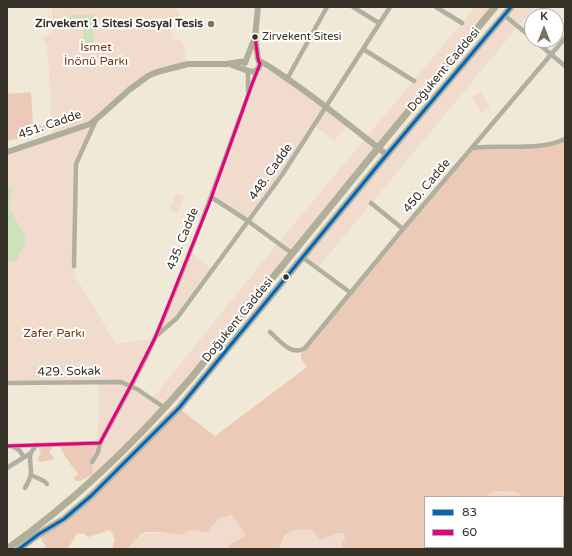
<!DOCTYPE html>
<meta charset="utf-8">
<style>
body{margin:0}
#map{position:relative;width:572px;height:556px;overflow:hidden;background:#f0e9d8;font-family:"Varela Round",sans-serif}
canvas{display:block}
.frame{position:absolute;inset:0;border:8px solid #373226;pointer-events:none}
.legend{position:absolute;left:424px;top:496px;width:140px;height:52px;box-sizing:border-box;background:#fff;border:1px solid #afada8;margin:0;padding:5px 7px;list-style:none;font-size:12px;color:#373226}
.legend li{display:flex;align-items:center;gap:8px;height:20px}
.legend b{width:20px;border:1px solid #afada8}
.north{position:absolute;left:524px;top:8px;width:40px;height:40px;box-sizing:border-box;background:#fff;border:1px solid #afada8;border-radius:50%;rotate:0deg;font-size:11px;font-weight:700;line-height:16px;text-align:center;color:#373226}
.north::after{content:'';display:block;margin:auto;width:14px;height:18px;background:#787264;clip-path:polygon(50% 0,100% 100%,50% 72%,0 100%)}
</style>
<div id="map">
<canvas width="572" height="556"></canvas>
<div class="frame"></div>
<ul class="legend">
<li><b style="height:5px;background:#0065bd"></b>83</li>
<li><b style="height:5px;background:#e5007d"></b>60</li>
</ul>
<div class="north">K</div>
</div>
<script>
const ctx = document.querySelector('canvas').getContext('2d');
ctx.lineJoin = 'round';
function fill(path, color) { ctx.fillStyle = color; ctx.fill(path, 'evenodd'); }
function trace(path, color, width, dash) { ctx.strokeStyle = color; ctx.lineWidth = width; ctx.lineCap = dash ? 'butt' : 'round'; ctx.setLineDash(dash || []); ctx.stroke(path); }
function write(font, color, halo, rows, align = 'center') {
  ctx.font = font + ' "Varela Round",sans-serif'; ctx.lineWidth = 4; ctx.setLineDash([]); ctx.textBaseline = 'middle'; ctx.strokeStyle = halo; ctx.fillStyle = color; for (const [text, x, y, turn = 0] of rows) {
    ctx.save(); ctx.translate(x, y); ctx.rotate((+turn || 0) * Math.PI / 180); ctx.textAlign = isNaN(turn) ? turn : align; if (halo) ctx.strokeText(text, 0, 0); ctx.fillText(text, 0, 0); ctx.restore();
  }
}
const green = new Path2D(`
 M52,7h124l4,9 -11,8 5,17 7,-2c3,8 7,16 3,24l-36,13 -48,40 -24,48 -1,112 41,68 39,-6 35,-87 22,19 -35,48 -22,20 -24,47 21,14 126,-156 197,-236h20l-330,401 -70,70 -5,-18c11,-15 8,-59 9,-79l-92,2v-231l46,-17 -6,-90 -6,-8 12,-5z
 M511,7h23l-217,262 -15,-12z
 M260,69l12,1 77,54 -15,17 -19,-15 -67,95 -37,-24z
 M481,92l9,15 -8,6 -10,-16z
 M176,193l8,3 -6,17 -8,-3z
 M492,491c10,-1 25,-2 31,6h-39z
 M565,514v35h-65v-2h63v-32z
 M232,515l14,20 -18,12 1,2h-102c9,-8 12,-17 26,-16l42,-3 11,3c8,-11 12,-17 26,-18z
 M294,530h17l9,9c8,-3 15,-8 24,-5l1,5 -3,9 2,1h-68c9,-6 5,-15 18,-19z`);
const forest = new Path2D(`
 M31,92l2,33 13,1 -1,6 -38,9v-47z
 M565,139v375l-2,1v-18h-40l-6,-5 -18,-1 -7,1 -8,5h-59v50h75v2h-156l-3,-4 4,-6 -1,-5c-11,-4 -14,5 -24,5l-9,-9c-9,0 -24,-2 -28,9 -2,5 -2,7 -7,10h-47l-1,-2 2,-2 16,-10 -14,-20c-16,2 -16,8 -26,18l-11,-3 -8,1 -5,4 -20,-3h-16l-6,3 -13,14h-15l3,-9 -3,-7 -3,-3 -20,7 -7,-4 -2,1 -2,-1 -11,16h-20l-8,-15 25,-15 115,-111 36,28 92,-69 -6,-8v-8l171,-203 64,-2z
 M97,443l-1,5 -6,12 4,14 -14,7h-5l-1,-3 4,-4c-7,-9 -15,-19 -19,-30z
 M37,445h17l-1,3 -4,3v1l5,6 -2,2 -12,2 -3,-3 4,-6z`);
const water = new Path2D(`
 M70,15h24v32h-11v-25h-13z
 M7,188h6c0,5 -4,10 -3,16 0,8 11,24 15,32v8l-9,17h-9z`);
const street = new Path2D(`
 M353,7l26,16
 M436,7l26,16
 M504,15l28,23
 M534,40l31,26
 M363,49l51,32
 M287,79l40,-72
 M248,91v-20
 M472,148c30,-4 64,4 93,-9
 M211,197l37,24 45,33
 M371,203l32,26
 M302,257l49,36
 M74,266l2,-102 20,-44
 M270,332c9,8 22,25 35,16l98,-119 162,-191
 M155,337l22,-19 105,-143 108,-168
 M7,383l114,-1 16,7 28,19
 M7,446l93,-3c19,-35 39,-69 55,-105 38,-88 69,-178 102,-267
 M12,446l7,4 5,7
 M92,462l6,-10 2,-9
 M7,468l24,-15
 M31,475l13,6 3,3
 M25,488c3,-5 6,-10 6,-16 0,-13 -5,-16 6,-27`);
const secondary = new Path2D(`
 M259,61c12,5 22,14 33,21 33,23 64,48 95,73
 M245,63l10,-26 3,-30
 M232,65c9,2 25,14 28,-1l-2,-5 -3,-22
 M7,152l83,-28 10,-8 29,-26 19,-14 9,-4 31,-8h38l20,-3`);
const primary = new Path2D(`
 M7,549c69,-49 129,-107 184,-171l187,-230 117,-141
 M19,549l20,-15 25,-15 28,-24 87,-87 200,-244 132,-157`);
const bus1 = new Path2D(`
 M19,549l20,-15 25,-15 28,-24 87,-87 200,-244 132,-157`);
const bus2 = new Path2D(`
 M7,446l93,-3 31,-58 24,-47 54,-134 43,-120 8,-20 -2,-5 -3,-22`);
const markers = [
 [211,24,4,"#787264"],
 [255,37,3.5,"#373226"],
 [286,277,3.5,"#373226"]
];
const busNames = [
 ["Zirvekent Sitesi",262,37]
];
const poiNames = [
 ["Zirvekent 1 Sitesi Sosyal Tesis",203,24]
];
const parkNames = [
 ["İsmet",96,48],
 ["İnönü Parkı",96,62],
 ["Zafer Parkı",54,334]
];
const streetNames = [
 ["Doğukent Caddesi",444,70,-50],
 ["451. Cadde",50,125,-19],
 ["448. Cadde",271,172,-55],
 ["450. Cadde",427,186,-50],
 ["435. Cadde",183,239,-68],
 ["Doğukent Caddesi",238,320,-51],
 ["429. Sokak",69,372,-1]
];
fill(green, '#f1dbcc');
fill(forest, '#ebcbb7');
fill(water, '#cfe1bb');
trace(street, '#b0afa0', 4.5);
trace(secondary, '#afae9c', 6);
trace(primary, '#b1ae9a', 7);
trace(bus1, '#0065bd', 3);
trace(bus2, '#e5007d', 3);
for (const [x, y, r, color] of markers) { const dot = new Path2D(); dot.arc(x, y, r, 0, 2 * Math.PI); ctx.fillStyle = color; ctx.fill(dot); trace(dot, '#fff', 1.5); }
write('11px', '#373226', '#fff', busNames, 'left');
write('bold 12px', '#373226', '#fff', poiNames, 'right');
write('12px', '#79381a', '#fff', parkNames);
write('12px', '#373226', '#fff', streetNames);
</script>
